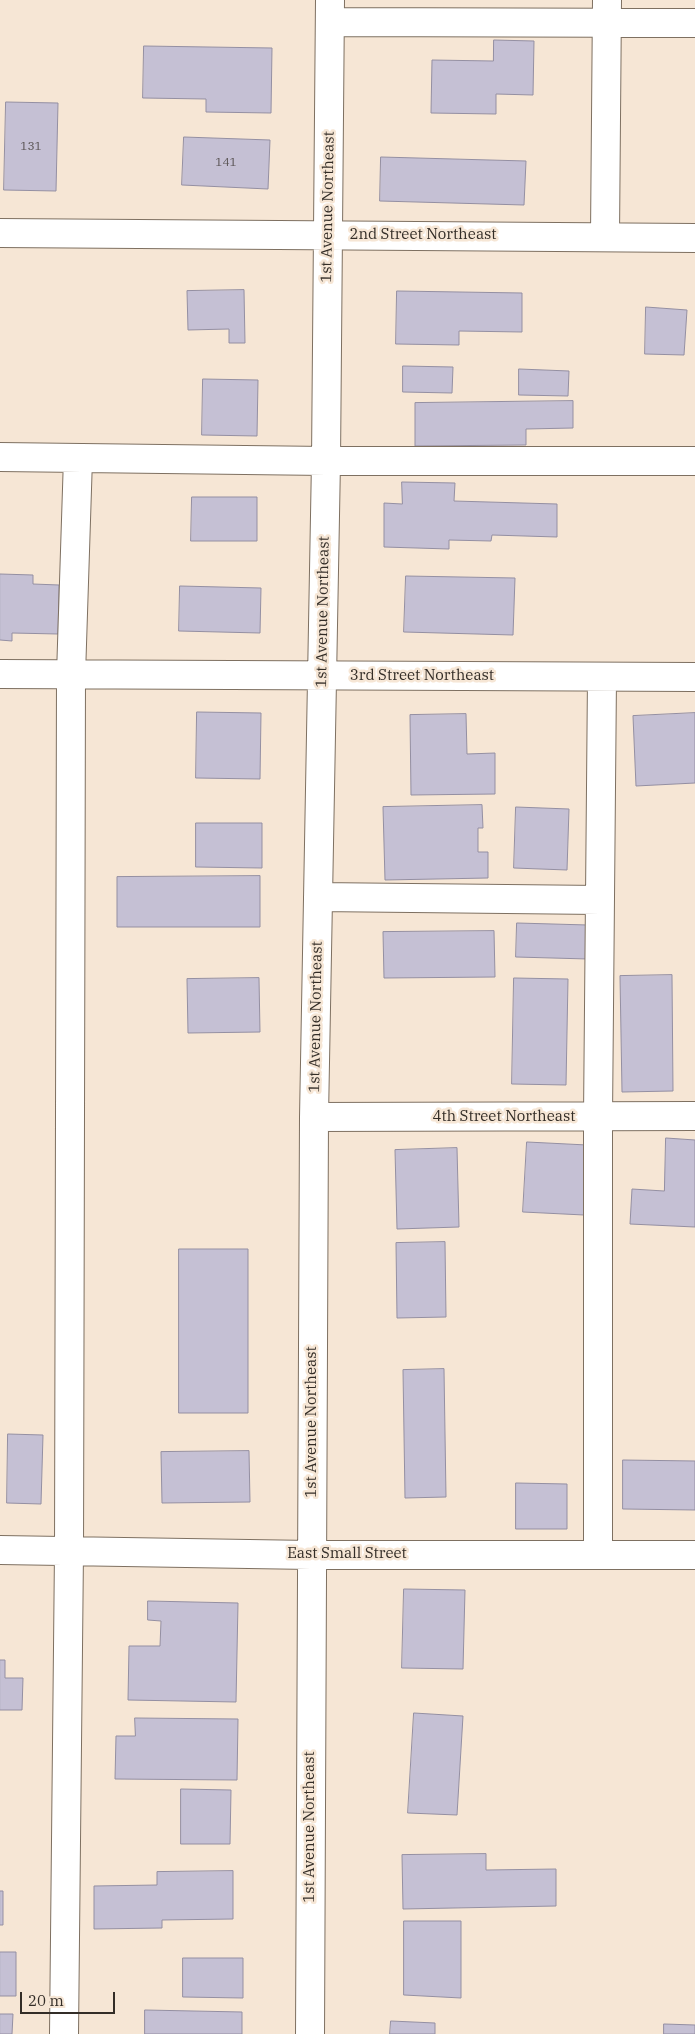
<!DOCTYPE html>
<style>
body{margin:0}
#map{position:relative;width:695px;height:2034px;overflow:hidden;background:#f6e6d5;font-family:"IBM Plex Serif",serif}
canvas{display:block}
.scale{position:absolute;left:20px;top:1992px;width:95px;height:22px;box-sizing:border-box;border:2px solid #332d27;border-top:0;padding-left:6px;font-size:15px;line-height:18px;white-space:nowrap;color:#332d27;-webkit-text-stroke:4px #f6e6d5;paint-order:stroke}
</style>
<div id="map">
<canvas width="695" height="2034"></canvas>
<div class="scale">20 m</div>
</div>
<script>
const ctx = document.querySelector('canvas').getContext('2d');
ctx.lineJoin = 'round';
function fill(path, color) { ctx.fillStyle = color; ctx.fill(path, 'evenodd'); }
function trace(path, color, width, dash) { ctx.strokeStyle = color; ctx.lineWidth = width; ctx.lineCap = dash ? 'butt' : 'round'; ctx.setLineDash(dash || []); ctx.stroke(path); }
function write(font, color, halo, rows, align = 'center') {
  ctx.font = font + ' "IBM Plex Serif",serif'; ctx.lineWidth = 5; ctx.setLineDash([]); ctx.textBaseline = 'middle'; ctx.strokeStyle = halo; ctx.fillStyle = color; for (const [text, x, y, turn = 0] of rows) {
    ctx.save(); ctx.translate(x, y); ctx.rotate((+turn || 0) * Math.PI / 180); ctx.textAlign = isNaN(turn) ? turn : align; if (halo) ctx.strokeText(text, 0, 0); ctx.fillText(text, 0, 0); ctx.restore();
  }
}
const building = new Path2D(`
 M494,40l40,1 -1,54 -37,-1v20l-65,-1 1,-53 61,1z
 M144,46l128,2 -1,65 -65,-1v-13l-63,-1z
 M6,102l52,1 -2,88 -52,-1z
 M184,137l86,3 -2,49 -86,-4z
 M381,157l145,4 -2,44 -144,-4z
 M244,290l1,53h-16v-14l-41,1 -1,-39z
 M397,291l125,2v39l-63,-1v14l-63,-1z
 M646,307l41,3 -3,45 -39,-1z
 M403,366l50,1 -1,26 -49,-1z
 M519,369l50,2 -1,25 -49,-1z
 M203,379l55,1 -1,56 -55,-1z
 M573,401v27l-47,1v16l-111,1v-43z
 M402,482l53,1 -1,18 103,3v33l-65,-2 -1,6 -42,-1v9l-65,-2v-44l18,1z
 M192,497h65v44h-66z
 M0,574l33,1v9l26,1 -1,49 -46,-1v8l-12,-1z
 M406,576l109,2 -2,57 -109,-3z
 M180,586l81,2 -1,45 -81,-2z
 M197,712l64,1 -1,66 -64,-1z
 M695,713v70l-59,3 -3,-70z
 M466,714l1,40 28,-1v41l-84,1 -1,-80z
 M482,805l1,23h-5v24h10v26l-103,2 -2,-73z
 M516,807l53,2 -2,61 -53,-2z
 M196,823h66v45l-66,-1z
 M260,876v51h-143v-50z
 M517,923l71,2v34l-72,-2z
 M494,931l1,46 -111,1 -1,-46z
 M672,975l1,116 -51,1 -2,-116z
 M259,978l1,54 -72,1 -1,-54z
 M514,978l54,1 -2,106 -54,-1z
 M666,1138l29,2v87l-65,-3 2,-35 32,2z
 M527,1142l60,3 -3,70 -61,-3z
 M457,1148l2,79 -62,2 -2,-79z
 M445,1242l1,75 -49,1 -1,-75z
 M179,1249h69v164h-69z
 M444,1369l2,128 -41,1 -2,-128z
 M8,1434l35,1 -2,69 -34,-1z
 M249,1451l1,51 -88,1 -1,-51z
 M623,1460l72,1v49l-72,-1z
 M516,1483l51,1v45h-51z
 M404,1589l61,1 -2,79 -61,-1z
 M148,1601l90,2 -2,99 -108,-2 1,-54h31l1,-25 -13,-1z
 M0,1660h5v18h18l-1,32h-22z
 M414,1713l49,3 -6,99 -49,-2z
 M135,1718l103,1 -1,61 -122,-1 1,-43h19z
 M181,1789l50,1 -1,54h-49z
 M486,1854v16l70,-1v37l-153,3 -1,-54z
 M233,1871v48l-71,1v8l-68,1v-43l63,-1v-13z
 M0,1891h3v34h-3z
 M404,1921h57v77l-57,-3z
 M0,1952h16v44h-16z
 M183,1958h60v40l-60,-1z
 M145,2010l97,2v22h-97z
 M0,2014h13l-1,20h-12z
 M391,2021l44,2v11h-45z
 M664,2024l31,1v9h-31z`);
const minor = new Path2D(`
 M330,22l365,1
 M0,233l695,5
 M605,236l2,-236
 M0,457l326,4h369
 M0,674l695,3
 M318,897l282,3
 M314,1117l381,-1
 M0,1550l311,5h384
 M598,1555v-438l4,-440
 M64,2034l5,-483 2,-876 7,-217
 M310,2034l4,-917 12,-656 4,-461`);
const numberNames = [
 ["131",31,147],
 ["141",226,163]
];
const streetNames = [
 ["1st Avenue Northeast",328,207,-89],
 ["2nd Street Northeast",423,235],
 ["1st Avenue Northeast",323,612,-89],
 ["3rd Street Northeast",422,676],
 ["1st Avenue Northeast",316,1017,-89],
 ["4th Street Northeast",504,1117],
 ["1st Avenue Northeast",312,1422,-90],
 ["East Small Street",347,1554],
 ["1st Avenue Northeast",310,1827,-90]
];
fill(building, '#c5c0d4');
trace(building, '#948fa2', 1);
trace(minor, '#7e7061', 30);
trace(minor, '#fff', 28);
write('12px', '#585252', null, numberNames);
write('15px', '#332d27', '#f6e6d5', streetNames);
</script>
